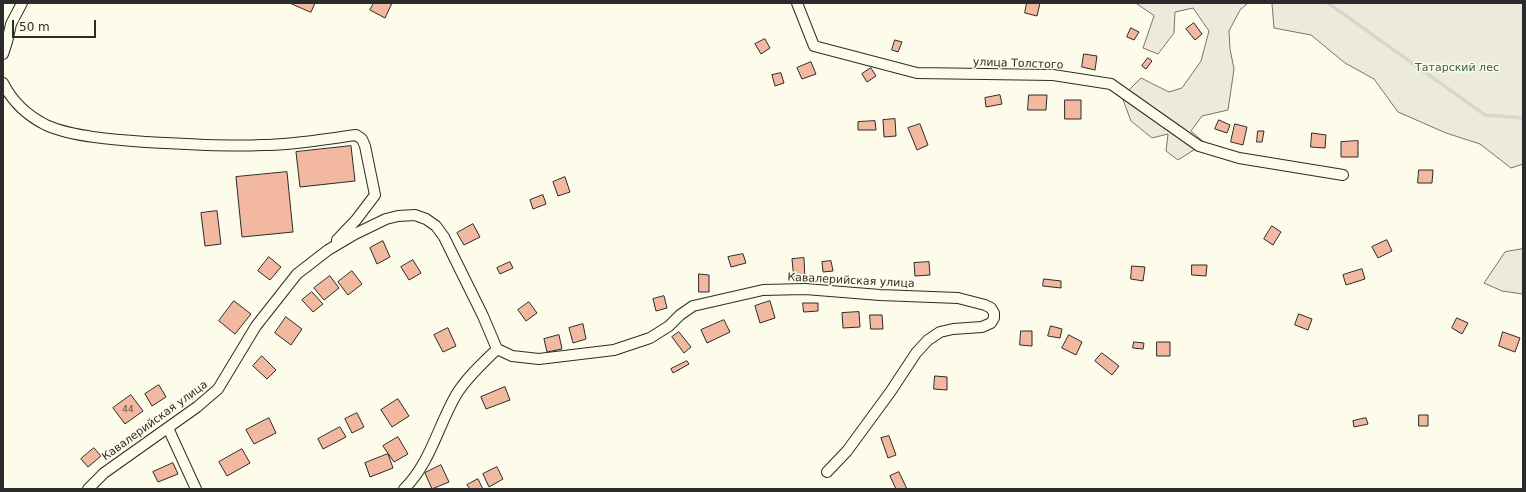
<!DOCTYPE html>
<meta charset="utf-8">
<style>
body{margin:0}
#map{position:relative;width:1526px;height:492px;overflow:hidden;background:#fdfbea;font-family:"DejaVu Sans",sans-serif}
canvas{display:block}
.frame{position:absolute;inset:0;border:4px solid #2b2b2b;pointer-events:none}
.scale{position:absolute;left:12px;top:20px;width:84px;height:18px;box-sizing:border-box;border:2px solid #2b2b2b;border-top:0;padding-left:5px;font-size:12px;line-height:14px;white-space:nowrap;color:#2b2b2b;-webkit-text-stroke:3px #fdfbea;paint-order:stroke}
</style>
<div id="map">
<canvas width="1526" height="492"></canvas>
<div class="frame"></div>
<div class="scale">50 m</div>
</div>
<script>
const ctx = document.querySelector('canvas').getContext('2d');
ctx.lineJoin = 'round';
function fill(path, color) { ctx.fillStyle = color; ctx.fill(path, 'evenodd'); }
function trace(path, color, width, dash) { ctx.strokeStyle = color; ctx.lineWidth = width; ctx.lineCap = dash ? 'butt' : 'round'; ctx.setLineDash(dash || []); ctx.stroke(path); }
function write(font, color, halo, rows, align = 'center') {
  ctx.font = font + ' "DejaVu Sans",sans-serif'; ctx.lineWidth = 3; ctx.setLineDash([]); ctx.textBaseline = 'middle'; ctx.strokeStyle = halo; ctx.fillStyle = color; for (const [text, x, y, turn = 0] of rows) {
    ctx.save(); ctx.translate(x, y); ctx.rotate((+turn || 0) * Math.PI / 180); ctx.textAlign = isNaN(turn) ? turn : align; if (halo) ctx.strokeText(text, 0, 0); ctx.fillText(text, 0, 0); ctx.restore();
  }
}
const green = new Path2D(`
 M1136,3h112l-8,7 -11,21 1,18 4,20 -6,41 -26,6 -11,15 14,12 -27,17 -12,-9 2,-17 -16,4 -21,-17 -9,-24 19,-19 28,14 13,-4 19,-27 8,-30 -16,-23 -18,4 -1,21 -16,21 -15,-6 11,-32z
 M1269,3h254v161l-12,4 -31,-24 -34,-11 -48,-21 -24,-33 -29,-16 -34,-28 -37,-7 -2,-24z
 M1523,249v45l-21,-3 -18,-8 21,-31z`);
const stream = new Path2D(`
 M1328,3l157,112 38,3`);
const building = new Path2D(`
 M290,3h25l-4,9z
 M374,3h18l-7,15 -15,-8z
 M1027,3h13l-3,13 -12,-3z
 M1194,23l8,11 -7,6 -9,-11z
 M1131,28l8,4 -5,8 -7,-3z
 M765,39l5,9 -9,6 -6,-10z
 M895,40l7,2 -4,10 -6,-2z
 M1084,54l13,2 -2,14 -13,-3z
 M1148,58l4,3 -6,8 -4,-3z
 M811,62l5,12 -14,5 -5,-11z
 M871,68l5,8 -9,6 -5,-8z
 M781,73l3,10 -9,3 -3,-11z
 M1000,95l2,9 -16,3 -1,-9z
 M1029,95h18l-1,15h-18z
 M1065,100h16v19h-16z
 M895,119l1,17 -12,1 -1,-17z
 M1219,120l11,5 -3,8 -12,-4z
 M875,121l1,9h-18v-8z
 M920,124l8,21 -11,5 -9,-22z
 M1235,124l12,3 -4,18 -12,-3z
 M1258,131h6l-2,11h-5z
 M1312,133l14,2 -1,13 -14,-1z
 M1358,141v16h-17v-15z
 M351,146l4,35 -55,6 -4,-35z
 M1419,170h14l-1,13h-14z
 M287,172l6,60 -51,5 -6,-60z
 M565,177l5,15 -12,4 -5,-14z
 M543,195l3,9 -13,5 -3,-9z
 M217,211l4,33 -16,2 -4,-33z
 M473,224l7,13 -16,8 -7,-12z
 M1272,226l9,6 -8,13 -9,-6z
 M1387,240l5,11 -14,7 -6,-11z
 M383,241l7,16 -13,7 -7,-16z
 M743,254l3,9 -15,4 -3,-10z
 M269,257l12,10 -11,13 -12,-9z
 M804,258l1,21 -11,1 -2,-21z
 M413,260l8,13 -12,7 -8,-13z
 M831,261l2,10 -10,1 -1,-10z
 M510,262l3,6 -13,6 -3,-6z
 M929,262l1,13 -15,1 -1,-13z
 M1192,265h15l-1,11 -14,-1z
 M1132,266l13,1 -2,14 -12,-2z
 M1362,269l3,10 -19,6 -3,-10z
 M352,271l10,13 -14,11 -10,-13z
 M699,274l10,1v17h-10z
 M330,276l9,12 -15,12 -10,-12z
 M1044,279l17,2v7l-18,-2z
 M312,292l11,12 -10,8 -11,-12z
 M664,296l3,12 -11,3 -3,-12z
 M234,301l17,13 -16,20 -16,-13z
 M770,301l5,17 -15,5 -5,-17z
 M529,302l8,11 -11,8 -8,-11z
 M803,303h15v8l-14,1z
 M859,312l1,15 -17,1 -1,-15z
 M1299,314l13,5 -4,11 -13,-5z
 M870,315h12l1,14h-12z
 M286,317l16,12 -11,16 -16,-12z
 M1457,318l11,5 -6,11 -10,-6z
 M724,320l6,12 -23,11 -6,-13z
 M583,324l3,15 -13,4 -4,-15z
 M1051,326l11,3 -2,9 -12,-2z
 M448,328l8,18 -13,6 -9,-17z
 M1021,331h11v15l-12,-1z
 M679,332l12,15 -7,6 -12,-16z
 M1503,332l17,6 -5,14 -16,-6z
 M559,335l3,14 -15,3 -3,-13z
 M1069,335l13,7 -6,13 -14,-7z
 M1134,342l10,1 -1,6 -10,-1z
 M1157,342h13v14h-13z
 M1102,353l17,13 -7,9 -17,-14z
 M262,356l14,14 -9,9 -14,-13z
 M687,361l2,3 -16,9 -2,-4z
 M935,376l12,1v13l-13,-1z
 M159,385l7,12 -14,9 -7,-12z
 M505,387l5,13 -24,9 -5,-12z
 M131,395l12,16 -18,13 -12,-16z
 M398,399l11,17 -17,11 -11,-17z
 M357,413l7,14 -12,6 -7,-14z
 M1419,415h9v11h-9z
 M269,418l7,15 -22,11 -8,-14z
 M1366,418l2,6 -14,3 -1,-6z
 M340,427l6,10 -23,12 -5,-10z
 M889,436l7,19 -8,3 -7,-20z
 M398,437l10,17 -14,8 -11,-16z
 M94,448l7,8 -13,11 -7,-8z
 M242,449l8,14 -23,13 -8,-14z
 M388,454l5,14 -23,9 -5,-14z
 M173,463l5,11 -20,8 -5,-10z
 M441,465l8,17 -17,7 -7,-16z
 M497,467l6,12 -14,8 -6,-13z
 M899,472l8,17h-11l-6,-13z
 M478,479l5,10h-13l-3,-4z`);
const minor = new Path2D(`
 M797,3l17,43 103,27 136,2 58,9 88,62 40,12 104,17
 M7,42l4,-18 11,-21
 M3,54l4,-12 -3,-4
 M3,83c9,18 25,33 43,42 26,12 72,15 101,17 38,2 77,5 115,3 32,0 63,-6 94,-10l6,4 3,7 10,49 -19,25 -19,20
 M168,428l28,61
 M88,489l16,-16 93,-66 21,-18 38,-63 41,-52 31,-24 27,-16 31,-15 12,-3 17,-1 11,4 10,7 8,11 39,79 14,33 15,7 27,3 75,-9 36,-12 19,-12 11,-11 13,-9 70,-16 42,-1 75,6 78,3 27,7 6,3 3,5v5l-3,5 -9,4 -29,2 -13,3 -12,8 -12,13 -25,38 -44,60 -20,21
 M404,489c26,-25 34,-63 52,-94 10,-17 27,-32 41,-46`);
const numberNames = [
 ["44",128,410]
];
const streetNames = [
 ["улица Толстого",1018,64,2],
 ["Кавалерийская улица",851,281,3],
 ["Кавалерийская улица",155,421,-36]
];
const parkNames = [
 ["Татарский лес",1457,68]
];
fill(green, '#ecebdb');
trace(green, '#74746e', 1);
trace(stream, '#d8d7c9', 3.5);
fill(building, '#f2b8a0');
trace(building, '#2b2b2b', 1);
trace(minor, '#2b2b2b', 12);
trace(minor, '#fdfbea', 10);
write('9px', '#5d4e48', null, numberNames);
write('11px', '#2b2b2b', '#fdfbea', streetNames);
write('11px', '#34623c', '#fdfbea', parkNames);
</script>
